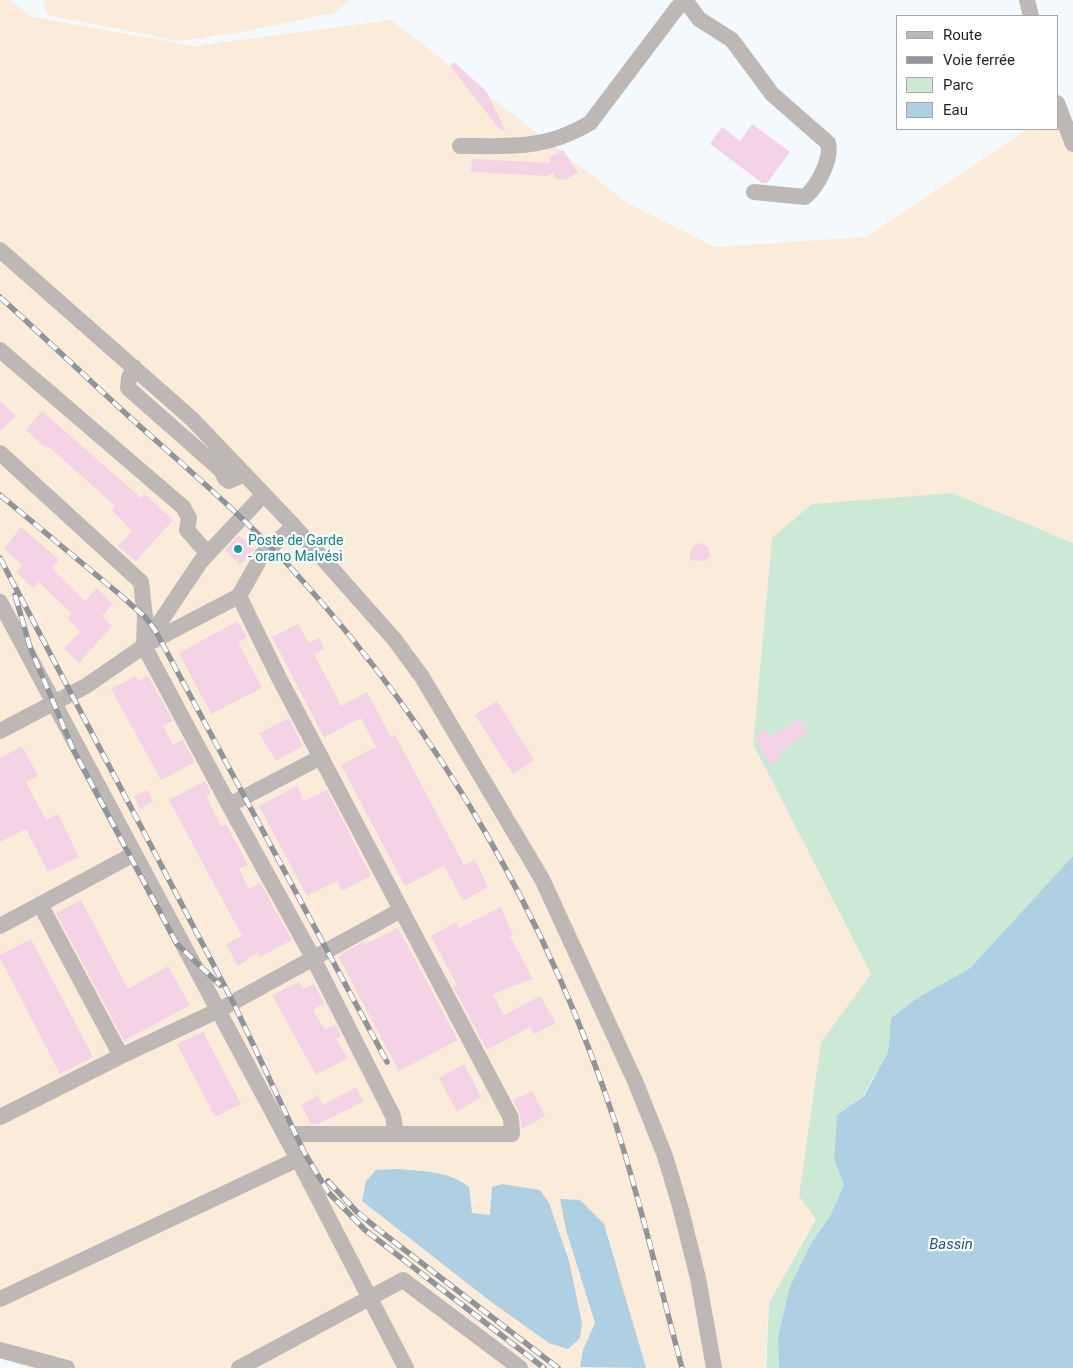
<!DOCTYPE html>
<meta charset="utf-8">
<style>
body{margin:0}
#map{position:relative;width:1073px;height:1368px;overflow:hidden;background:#f4f9fe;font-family:Roboto,sans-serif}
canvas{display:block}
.legend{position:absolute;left:896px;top:15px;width:162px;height:115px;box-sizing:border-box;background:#fff;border:1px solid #a5a7a8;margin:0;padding:6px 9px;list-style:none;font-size:15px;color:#1f2225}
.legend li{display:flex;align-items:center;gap:10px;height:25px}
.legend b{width:25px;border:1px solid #a5a7a8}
</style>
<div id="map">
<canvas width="1073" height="1368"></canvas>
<ul class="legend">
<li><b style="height:6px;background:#bdb8b6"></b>Route</li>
<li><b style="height:6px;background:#919599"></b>Voie ferrée</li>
<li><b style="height:14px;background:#cce9d6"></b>Parc</li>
<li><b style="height:14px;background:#afcfe2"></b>Eau</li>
</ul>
</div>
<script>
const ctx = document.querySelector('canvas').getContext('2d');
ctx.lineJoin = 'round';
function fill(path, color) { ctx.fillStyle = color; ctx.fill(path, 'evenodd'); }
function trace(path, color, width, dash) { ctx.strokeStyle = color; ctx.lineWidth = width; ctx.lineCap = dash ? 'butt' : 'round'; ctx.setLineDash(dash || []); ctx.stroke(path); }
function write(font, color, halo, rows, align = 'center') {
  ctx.font = font + ' Roboto,sans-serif'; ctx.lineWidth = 4.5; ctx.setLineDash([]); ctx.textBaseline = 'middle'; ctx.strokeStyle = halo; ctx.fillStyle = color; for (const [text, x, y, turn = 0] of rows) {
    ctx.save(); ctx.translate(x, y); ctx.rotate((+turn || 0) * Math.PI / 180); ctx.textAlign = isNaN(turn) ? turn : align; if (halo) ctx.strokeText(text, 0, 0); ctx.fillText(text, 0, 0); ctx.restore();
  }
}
const industrial = new Path2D(`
 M0,0h9l23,17 162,29 197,-26 238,184 86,43 151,-10 162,-108h29v-16l16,26v404l-120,-50 -181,46 -19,205 118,230 -50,69 -5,175 -47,85 -4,65h-733l-32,-9z
 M45,0h307l-19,13 -97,20 -58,8 -130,-26 -5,-9z`);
const green = new Path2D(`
 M953,493l120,50v313l-103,112 -53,30 -26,20 -3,34 -25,44 -26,19 -3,44 10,26 -14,31 -18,26 -34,95 1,31h-13l3,-65 47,-84 -17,-23 22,-154 50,-68 -118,-230 19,-206 40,-34z`);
const water = new Path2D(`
 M1073,856v512h-294l-1,-31 12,-50 22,-45 18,-26 14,-31 -10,-26 3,-44 27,-19 24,-44 3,-34 26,-20 53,-30z
 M398,1169c27,3 49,1 71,18l3,26 18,2 2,-28 10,-3 38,6 9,13 20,58 13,62 -2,15 -12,11 -19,-6 -59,-42 -128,-100 4,-20 10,-11z
 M560,1199l20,1 24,24 42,144 -66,-1 3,-17 12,-27 -29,-93z`);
const building = new Path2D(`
 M454,62l32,29 19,38 -4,2 -51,-65z
 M752,124l38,28 -23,31h-5l-52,-39 12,-17 18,14z
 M563,150l15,23 -14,7 -8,-1 -3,-6 -5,3 -77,-4 1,-13 79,4 -2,-6z
 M0,401l16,15 -16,15z
 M42,411l99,87 4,-4 28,26 -37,41 -18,-15 14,-15 -20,-21 3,-4 -67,-60 -2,2 -20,-18z
 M21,527l38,33 -7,8 33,33 12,-13 16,16 -11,12 10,10 -33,37 -15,-14 16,-18 -13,-13 5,-4 -33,-32 -6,6 -17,-16 7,-6 -19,-17z
 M239,535l15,15 -14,15 -15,-15z
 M696,544l5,-1 7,4 2,9 -5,5 -15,-1v-9z
 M238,621l9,17 -9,4 24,46 -51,26 -32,-61z
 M298,624l11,19 10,-5 6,11 -11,5 27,52 26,-14 24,45 4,-2 69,130 11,-5 13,27 -25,14 -19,-35 -39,20 -64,-121 35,-18 -15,-29 -37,19 -52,-100z
 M136,676l3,4 9,-4 25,45 -10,5 10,19 10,-5 12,22 -34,18 -50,-91z
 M497,701l37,59 -21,14 -38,-59z
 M289,718l14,28 -27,15 -17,-28z
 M799,718l9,15 -30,19 4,5 -12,8 -16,-28 12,-7 4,7z
 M22,746l16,30 -12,6 20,38 12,-6 21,43 -31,15 -22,-43 -26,13v-84z
 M205,781l6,12 -5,3 15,30 5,-2 22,41 -9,4 10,20 11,-6 32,57 -32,17 -2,-5 -20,14 -12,-22 16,-8 -73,-136z
 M297,786l7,15 23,-11 44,86 -29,15 -5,-10 -30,15 -48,-90z
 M148,790l5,12 -13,7 -6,-13z
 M81,900l47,89 40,-23 22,39 -66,36 -68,-128z
 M501,907l12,28 -3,1 23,43 -40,15 11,21 36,-19 16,27 -22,11 -4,-7 -43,23 -34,-63 4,-2 -26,-49 25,-14 3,6z
 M398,928l60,112 -59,31 -61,-115 25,-14 1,3z
 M31,939l62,118 -33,17 -60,-116v-3z
 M299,982l4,7 11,-5 10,19 -11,7 12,20 10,-6 6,12 -5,3 12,19 -32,17 -44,-80z
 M203,1032l38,72 -26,13 -38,-73z
 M464,1064l17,33 -24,15 -18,-34z
 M356,1087l7,15 -45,22h-7l-10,-19 17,-10 5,10z
 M532,1091l13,25 -23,13 -2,-15 -7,-14z`);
const minor = new Path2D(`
 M685,0l14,19 33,21 40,54 56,49c4,16 -10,43 -23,54l-51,-5
 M1027,0l4,16
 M1057,103l16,41
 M460,146c50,0 85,4 130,-23l87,-115 9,-8
 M0,250l192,169 102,107 100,113 28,38 120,202 93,202 30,75 15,50 18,72 16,90
 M0,350l183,157 6,11 -2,12 21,24
 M134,367l-5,11 -1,10 93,82 4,8 4,3 16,-7
 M0,453l141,129 4,35 -1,29 85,159 92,-48
 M0,602l287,537 8,-5h217l-1,-16 -233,-442 -39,-80 23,-41 32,-29
 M145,645l94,-49
 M0,731l86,-45 58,-40 57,-85 63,-67
 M229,805l82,149 82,162 3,18
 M40,904l81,152 98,-46 182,-100
 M0,926l134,-72
 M0,1117l121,-61
 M298,1159l108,209
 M0,1299l298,-140 -11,-20
 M0,1350l67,18
 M239,1368l164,-88 117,88`);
const rail = new Path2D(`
 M0,297c45,41 89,83 134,124 57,51 115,100 166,157 142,157 249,343 315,544 26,81 45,164 67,246
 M0,495l118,98 27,24 10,13 232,432
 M0,558l233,444 71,150 24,40 37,38 179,138
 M15,595l15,52 43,102 104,195 43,41
 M328,1181l28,30 28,23 174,134`);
const markers = [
 [238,549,5,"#0f9aa8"]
];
const cultureNames = [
 ["Poste de Garde",248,541],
 ["- orano Malvési",248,557]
];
const waterNames = [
 ["Bassin",951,1245]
];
fill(industrial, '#fbecd9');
fill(green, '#cce9d6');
fill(water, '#afcfe2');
fill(building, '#f3d3e5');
trace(minor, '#bdb8b6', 16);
trace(rail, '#919599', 5.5);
trace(rail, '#fff', 4, [11]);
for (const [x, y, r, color] of markers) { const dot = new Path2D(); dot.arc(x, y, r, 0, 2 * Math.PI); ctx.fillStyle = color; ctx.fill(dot); trace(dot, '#fff', 2); }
write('14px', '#0d838f', '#fff', cultureNames, 'left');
write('italic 15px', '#1f5672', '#fff', waterNames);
</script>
